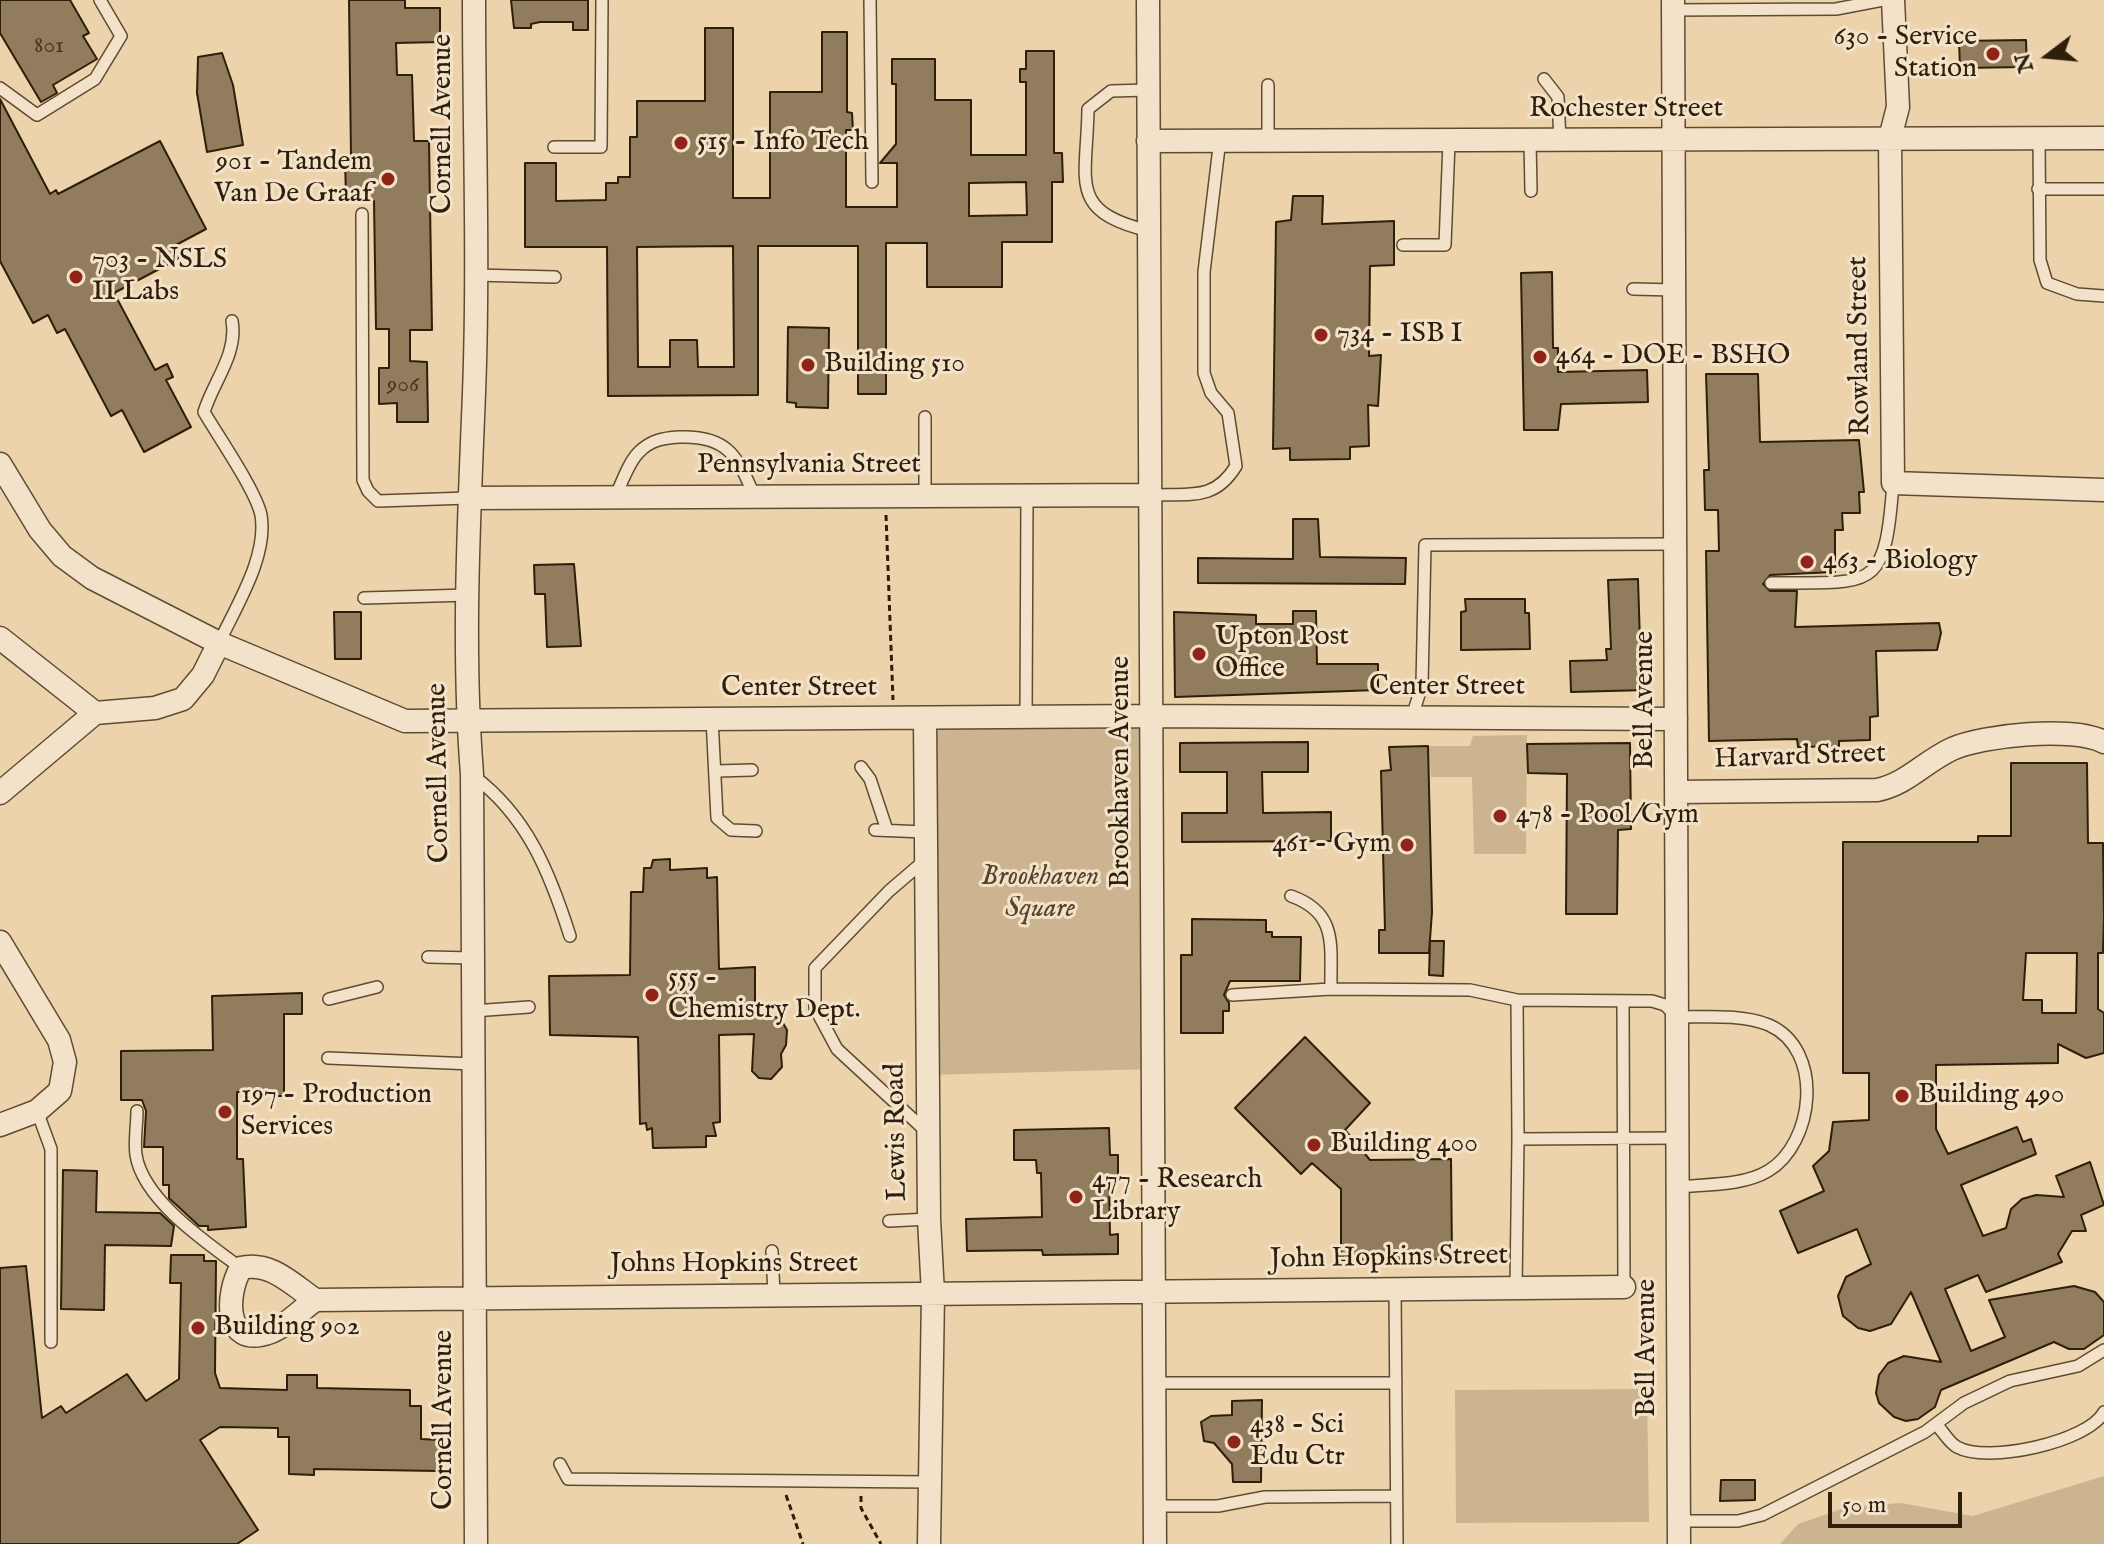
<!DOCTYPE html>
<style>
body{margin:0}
#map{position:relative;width:2104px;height:1544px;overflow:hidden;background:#ecd3ac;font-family:"IM FELL English",serif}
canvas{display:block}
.north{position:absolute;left:2008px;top:16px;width:80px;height:80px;-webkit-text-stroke:6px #f3e2c9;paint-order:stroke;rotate:254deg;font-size:22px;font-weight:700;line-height:32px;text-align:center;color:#2e1f0a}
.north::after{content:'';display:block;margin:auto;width:28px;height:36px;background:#2e1f0a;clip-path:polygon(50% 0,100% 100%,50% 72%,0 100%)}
.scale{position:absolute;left:1828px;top:1492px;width:134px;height:36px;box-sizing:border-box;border:4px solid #2e1f0a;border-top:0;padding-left:10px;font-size:24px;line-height:28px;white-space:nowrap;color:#2e1f0a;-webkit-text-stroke:6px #f3e2c9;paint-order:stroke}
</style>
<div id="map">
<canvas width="2104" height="1544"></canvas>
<div class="north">N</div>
<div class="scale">50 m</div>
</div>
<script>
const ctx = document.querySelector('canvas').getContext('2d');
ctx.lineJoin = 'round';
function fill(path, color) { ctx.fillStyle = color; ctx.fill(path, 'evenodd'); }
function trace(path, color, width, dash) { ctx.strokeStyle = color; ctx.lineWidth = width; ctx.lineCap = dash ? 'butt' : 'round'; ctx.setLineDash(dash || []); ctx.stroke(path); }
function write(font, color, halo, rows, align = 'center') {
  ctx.font = font + ' "IM FELL English",serif'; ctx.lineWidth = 6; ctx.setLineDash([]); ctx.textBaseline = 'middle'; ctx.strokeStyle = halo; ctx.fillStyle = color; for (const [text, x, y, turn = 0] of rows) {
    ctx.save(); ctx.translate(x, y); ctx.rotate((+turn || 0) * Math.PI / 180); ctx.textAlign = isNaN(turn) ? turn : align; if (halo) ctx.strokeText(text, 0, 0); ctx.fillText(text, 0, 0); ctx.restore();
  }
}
const green = new Path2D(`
 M1152,716l2,353 -226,6 -3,-356z
 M1527,735l-1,119h-52l-2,-77h-41l-3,-31h42l3,-10z
 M1647,1389l2,133 -193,1 -1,-133z
 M2104,1476v68h-324l18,-20 49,-17 54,-4 72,13z`);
const building = new Path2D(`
 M0,0h70l19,33 -6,3 14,23 -44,26 4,8 -16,9 -41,-69z
 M349,0h56v8h35v34l-44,1 1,32h15l2,66h15l3,189h-22v31l17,1 1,60h-31v-19l-18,1v-36h10v-39h-13l-2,-128h-28l-1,-44h6z
 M511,0h77v30h-15v-8h-33l-9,2v4h-17z
 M705,28h28v170h37v-106h52v-60h25v80l5,1 1,17h-7v77h51v-44h-17l16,-19v-60h-4v-25h43v41h36v55h55v-73h-6v-13h6v-18h28v102h8l1,29h-11v60h-50v45h-75v-44h-41v151h-28v-148h-100v149l-150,1 -1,-149h-82v-84h31v38l50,-1v-17h12v-6h12v-40h7v-36h68zM1026,182l1,33 -58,1v-33zM733,246l1,121h-36l-1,-27h-27v27h-32l-1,-120z
 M2026,40l1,27 -67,1 -1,-27z
 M222,53l11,32 10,60 -36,7 -10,-59 1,-36z
 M0,99l50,95 6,-4 2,4 102,-53 46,88 -30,16 2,14 -64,34 41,77 12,-6 6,13 -7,3 25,47 -47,25 -22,-42 -11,6 -46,-87 -8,4 -9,-18 -15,8 -33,-62z
 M1293,196h30l-1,28 72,-3v44l-24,1 -1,90 12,-1 -3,51 -10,-1 1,41 -19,1v12l-60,1v-12l-17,1 3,-227 15,-2z
 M1552,272l1,76h5v24l89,-2 1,32 -87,2 -3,26h-34l-3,-157z
 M788,327l41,1 -1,80 -32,-1v-4l-9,-1z
 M1706,374h52l2,68 99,-2 5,52h-5l1,21h-18l1,17h-8v42l-65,3 -7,9 7,7h27l-2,36 144,-4 2,10 -4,17 -61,1 2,65 -8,1v23l-31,1v5l-41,1 -1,-8 -88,2 -3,-190h13l-1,-41h-13l-1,-40h5z
 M1293,519h25l2,38 86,1 -1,26 -207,-1v-25l95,1z
 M574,564l7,82 -34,1 -2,-53h-10l-1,-29z
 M1638,579l3,94h5l1,17 -76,2 -1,-31 37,-1 -1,-11h5l-3,-69z
 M1465,599h60v14h4l1,36 -69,1v-38l5,-1z
 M1293,611h23l1,53h61v26l-203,7 -1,-85 82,3v9h37z
 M334,612h27v47h-26z
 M1308,742v30h-46l1,41 68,-1v29l-149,1v-29h45v-41h-47v-29z
 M1630,743l1,86 -13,1 -1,84h-51l1,-140 -39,-1 -1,-29z
 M1428,746l4,166 -3,41h-50v-23h6l-4,-159 10,-1 -2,-23z
 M2011,763h76l1,80h15l1,74 -1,36h-5v56l6,4v40l-18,5 -28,-14v19l-122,2v64l12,25 69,-27 6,15 8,-3 5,15 -75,31 22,51 23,-8 5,-19 11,-10 14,-4 28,2 -8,-21 34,-14 14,43 -23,10 5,16h-14l-14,23 4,8 -76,30 -8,-17 -33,14 26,62 34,-14 -16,-37 85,-14 21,6 9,10v33l-20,14h-15l-15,-7 -113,48 -6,17 -17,12 -12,2 -12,-4 -15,-14 -3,-10 3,-18 9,-12 16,-7 37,6 -30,-70 -20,32 -21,7 -12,-3 -15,-12 -5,-20 8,-19 25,-13 -14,-35 -59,24 -18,-42 44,-20 -11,-25 16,-15 4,-29 36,-2v-47h-26v-231h135v-6h33zM2026,953h51l-1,60h-34v-13h-19z
 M670,859v11l37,-2v10l10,-1 2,92 36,-2v47l25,4 7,12 -1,15 -5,9 1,13 -11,12 -12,-1 -7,-7 2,-37 -35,1 1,87 -7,1 3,13h-10v11l-53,1 -1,-20 -5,2 -1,-7 -6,1 -2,-87 -88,-2 -1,-59 81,-1 1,-83h12l1,-24h7l2,-8z
 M1192,919l74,1v12h6v5h29l-1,44h-70l-6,14 5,8v8h-6v22h-42v-78h11z
 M1430,941h14l-1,35 -14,-1z
 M302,993v21h-18v82h-18v-5l-29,1v67h6l3,68 -38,3v-4h-9l-30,-28v-13h-6v-38h-19l2,-36 -4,-11h-21v-49l92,-1 -1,-54z
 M1305,1037l65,66 -25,27 25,30 81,-1 1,100 -111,1v-71l-29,-26 -11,11 -66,-66z
 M1109,1128l1,27h8v22h-9l1,58 8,-1v20l-75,1 -1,-5 -75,1 -1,-32 76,-2 -1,-44h-4l-1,-13h-22v-30z
 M63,1170l34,1 -1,41 64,1 14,13 -3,20 -66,-1 -1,65 -43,-1z
 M171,1255h33v6h12l-1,112 5,15 67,2v-15h30v13l93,2v16h11v33l19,1 -1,31 -125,-2v6l-25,-1v-37h-11v-9l-58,-1 -20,13 58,90 -21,14h-237v-276l26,-2 16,152 19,-12 5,7 61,-39 19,27 33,-22 2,-96h-11z
 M1262,1400l-1,82h-28l-1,-18 -18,-21 -10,-2 -3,-19 10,-6 21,-1v-14z
 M1721,1480h34v20l-35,1z`);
const path = new Path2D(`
 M886,515l7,185
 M786,1495l17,49
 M861,1496v12l20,36`);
const service = new Path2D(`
 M870,0l2,182
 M1673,10l163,-1 47,-9
 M1544,79l14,18 2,44
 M1268,85v53
 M0,88l37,27 58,-36 26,-43 -21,-36
 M1148,90l-37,1 -23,18c-1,73 -21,102 61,122
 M2039,138l1,122 7,23 30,11 27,2
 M1530,141l1,50
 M554,147h47l1,-147
 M2038,189h66
 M362,214l1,266 5,11 10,10 90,-3
 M1403,245h42l4,-103
 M475,275l80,2
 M1633,289l41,1
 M925,417v79
 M1151,495c38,-2 63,7 85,-29l-8,-53 -17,-20 -7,-20v-101l16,-133
 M615,497c7,-14 13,-34 24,-45 12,-12 24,-14 40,-15 49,-2 58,19 76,60
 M1771,583c103,-1 114,10 122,-100
 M364,598l104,-3
 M219,643c17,-37 49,-86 42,-128 -5,-24 -43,-79 -57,-103 9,-30 34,-58 28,-91
 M1026,717l1,-222
 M1412,717l10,-32 3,-140 250,-1
 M712,718l5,100 14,12 25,1
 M861,767l9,12 17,51
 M717,771l35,-1
 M472,775c55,40 78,98 98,161
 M875,830l50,2
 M924,861l-35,30 -74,77v40l22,41 91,84
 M1291,896c48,17 39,51 40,93
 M428,957l45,1
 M1232,995l99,-6 139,1 47,10
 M329,999l48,-12
 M1623,1002l1,285
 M473,1011l56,-4
 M328,1058l145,6
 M37,1111l14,38v193
 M137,1111c0,14 -3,30 -1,44 7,45 71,88 105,113
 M1677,1138l-159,1 -1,-139 135,1 13,4 12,12c29,0 64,-3 92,8 56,25 45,119 -1,146 -25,15 -62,13 -91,16
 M889,1221l40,-2
 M772,1251l2,44
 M1516,1288l2,-149
 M1395,1289l2,255
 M1155,1383h241
 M1936,1424c6,6 13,19 21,23 30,17 131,-5 147,-35
 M560,1464l8,15 362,3
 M1155,1506h63l47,-9 131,-1
 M1679,1521h59l24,-6 163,-83 39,-29 46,-22 68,-15 26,-16`);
const minor = new Path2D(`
 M474,0c0,131 5,263 0,393 -5,127 -12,255 -2,381l4,770
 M1148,0l7,1544
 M1673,0l6,1544
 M1893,0l5,107 -8,31 3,345 211,7
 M1148,141l956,-3
 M0,464l40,66 22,26 30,22 127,65 186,78 747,-5 524,3
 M468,498l683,-3
 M0,638l95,75
 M925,719l4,500 4,75 -4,250
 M1676,792l201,-2c30,-6 47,-28 75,-41 31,-14 122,-23 152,-7
 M0,793l95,-80 60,-5 28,-9 20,-24 16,-32
 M0,942l59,98 6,22 -5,29 -23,20 -37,14
 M315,1300c-23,-16 -45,-39 -74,-32 -15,25 -18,80 27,65 16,-5 33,-23 47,-33l1309,-13`);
const markers = [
 [1993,54,8,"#8f2418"],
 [681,143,8,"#8f2418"],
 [388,179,8,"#8f2418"],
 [76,277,8,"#8f2418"],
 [1321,335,8,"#8f2418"],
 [1540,357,8,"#8f2418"],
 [808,365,8,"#8f2418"],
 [1807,562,8,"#8f2418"],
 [1199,654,8,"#8f2418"],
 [1500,816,8,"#8f2418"],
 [1407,845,8,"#8f2418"],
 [652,995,8,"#8f2418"],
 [1902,1096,8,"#8f2418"],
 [225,1112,8,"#8f2418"],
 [1314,1145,8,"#8f2418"],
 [1076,1197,8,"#8f2418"],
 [198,1328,8,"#8f2418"],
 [1234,1442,8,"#8f2418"]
];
const numberNames = [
 ["801",49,47],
 ["906",403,386]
];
const poiNames = [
 ["630 - Service",1977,38,"right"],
 ["Station",1977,70,"right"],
 ["515 - Info Tech",697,143],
 ["901 - Tandem",372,163,"right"],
 ["Van De Graaf",372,195,"right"],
 ["703 - NSLS",92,261],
 ["II Labs",92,293],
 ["734 - ISB I",1337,335],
 ["464 - DOE - BSHO",1556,357],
 ["Building 510",824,365],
 ["463 - Biology",1823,562],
 ["Upton Post",1215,638],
 ["Office",1215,670],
 ["478 - Pool/Gym",1516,816],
 ["461 - Gym",1391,845,"right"],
 ["555 -",668,979],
 ["Chemistry Dept.",668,1011],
 ["197 - Production",241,1096],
 ["Services",241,1128],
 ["Building 490",1918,1096],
 ["Building 400",1330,1145],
 ["477 - Research",1092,1181],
 ["Library",1092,1213],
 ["Building 902",214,1328],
 ["438 - Sci",1250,1426],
 ["Edu Ctr",1250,1458]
];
const streetNames = [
 ["Rochester Street",1626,110],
 ["Cornell Avenue",444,124,-90],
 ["Rowland Street",1861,346,-91],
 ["Pennsylvania Street",809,466],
 ["Center Street",1447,688],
 ["Center Street",799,689],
 ["Bell Avenue",1646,700,-90],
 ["Harvard Street",1800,758,-2],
 ["Brookhaven Avenue",1122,772,-90],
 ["Cornell Avenue",440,773,-91],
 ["Lewis Road",898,1132,-91],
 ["John Hopkins Street",1389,1259,-1],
 ["Johns Hopkins Street",734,1265],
 ["Bell Avenue",1648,1348,-90],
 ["Cornell Avenue",445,1420,-90]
];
const parkNames = [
 ["Brookhaven",1040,878],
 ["Square",1040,910]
];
fill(green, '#ccb490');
fill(building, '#917d5e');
trace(building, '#2e1f0a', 2);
trace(service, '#5e4c32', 14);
trace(minor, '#5e4c32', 25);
trace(path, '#2e1f0a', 3, [6, 4]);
trace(service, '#f3e2c9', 11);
trace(minor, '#f3e2c9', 22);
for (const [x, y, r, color] of markers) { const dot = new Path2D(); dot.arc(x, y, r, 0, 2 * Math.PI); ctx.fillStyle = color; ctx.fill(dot); trace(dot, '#f3e2c9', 3); }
write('24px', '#47361f', null, numberNames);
write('28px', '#2e1f0a', '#f3e2c9', poiNames, 'left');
write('28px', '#2e1f0a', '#f3e2c9', streetNames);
write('italic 28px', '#56442c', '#f3e2c9', parkNames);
</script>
